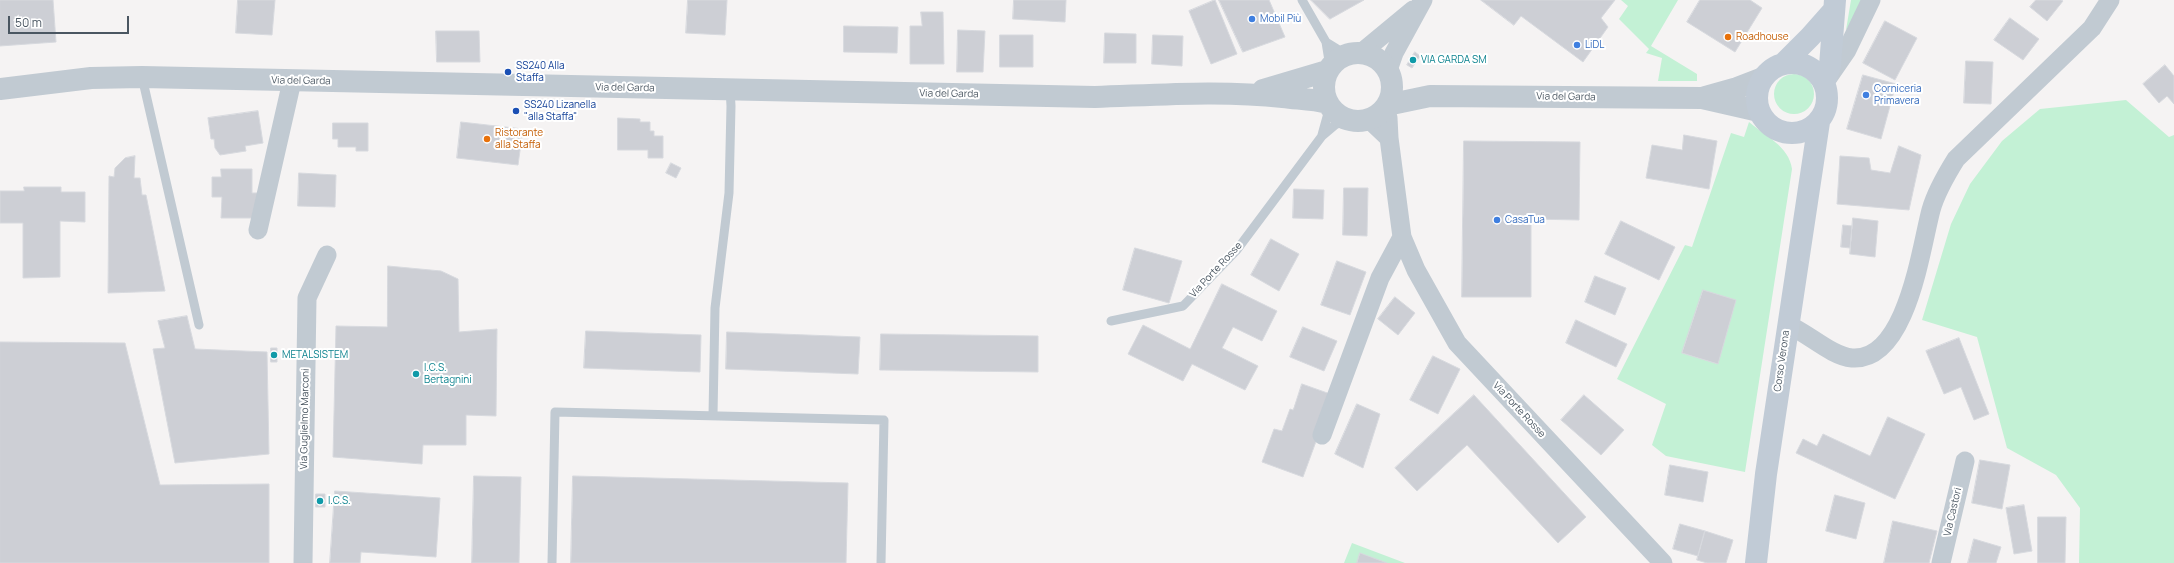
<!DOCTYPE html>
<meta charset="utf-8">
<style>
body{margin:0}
#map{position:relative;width:2174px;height:563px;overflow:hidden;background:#f5f3f3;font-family:Manrope,sans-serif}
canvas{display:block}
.scale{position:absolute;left:8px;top:16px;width:121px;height:18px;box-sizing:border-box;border:2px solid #4a5661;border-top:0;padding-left:5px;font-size:12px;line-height:14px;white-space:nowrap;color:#4a5661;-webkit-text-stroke:3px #fff;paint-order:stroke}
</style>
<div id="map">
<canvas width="2174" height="563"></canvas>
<div class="scale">50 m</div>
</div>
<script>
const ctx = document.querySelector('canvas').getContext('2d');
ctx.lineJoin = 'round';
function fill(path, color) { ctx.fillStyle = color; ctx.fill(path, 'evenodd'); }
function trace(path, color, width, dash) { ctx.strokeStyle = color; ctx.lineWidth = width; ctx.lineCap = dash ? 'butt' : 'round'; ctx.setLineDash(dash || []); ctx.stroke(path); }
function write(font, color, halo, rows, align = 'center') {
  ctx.font = font + ' Manrope,sans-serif'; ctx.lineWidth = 4; ctx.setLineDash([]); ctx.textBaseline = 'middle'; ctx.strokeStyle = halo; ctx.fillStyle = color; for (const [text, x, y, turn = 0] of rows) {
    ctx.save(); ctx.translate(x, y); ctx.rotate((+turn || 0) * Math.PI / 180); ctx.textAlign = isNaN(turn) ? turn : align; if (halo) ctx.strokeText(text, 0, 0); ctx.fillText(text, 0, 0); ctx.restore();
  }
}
const green = new Path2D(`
 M1621,0h57l-27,46 46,28v7h-39l4,-23 -16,-5 3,-4 -30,-30 9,-13z
 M1851,0h16l-21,30z
 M1774 94a20 20 0 1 1 40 0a20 20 0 1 1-40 0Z
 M2126,100l43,37 5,-2v428h-95l1,-55 -24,-33 -49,-27 -30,-111 -55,-17 29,-96 19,-40 32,-43 38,-32z
 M1749,122c16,14 40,24 43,47l-47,303 -79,-16 -14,-11 14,-41 -49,-25 68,-134 7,2 39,-114 13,4zM1703,290l15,74 -36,-11z
 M1352,543l53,20h-18l-27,-9 -3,9h-13z`);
const building = new Path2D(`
 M0,0h53l3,42 -56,4z
 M238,0h37l-3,35 -36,-2z
 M688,0h39l-2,35 -39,-2z
 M1014,0h52l-1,22 -52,-3z
 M1215,0l22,54 -26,10 -22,-53z
 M1219,0h50l16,37 -42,15z
 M1311,0h53l-34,19z
 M1481,0h134l-14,18 7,9 -25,35 -62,-46 -7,9z
 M1700,0h50l12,8 -27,44 -48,-30z
 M2036,0h25l2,1 -16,20 -17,-14z
 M921,12h22l1,52h-34v-38h12z
 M2010,18l29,21 -16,21 -29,-20z
 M1885,21l32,17 -22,42 -32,-17z
 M844,26l54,1 -1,26 -53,-1z
 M958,30l27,1 -2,41h-26z
 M436,31h43l1,31h-43z
 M1105,33l31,1v29h-32z
 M1000,35h33v32h-33z
 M1153,35l30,1 -1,30 -30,-2z
 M1415,52l5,4 -8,12 -5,-3z
 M1966,61l27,1 -2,42 -27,-1z
 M2165,65l9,11v28l-7,-8 -8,7 -16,-19z
 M1863,75l33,9 -15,55 -34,-10z
 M258,111l5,32 -18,3 1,5 -26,4 -5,-7 -1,-9h-3l-3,-21z
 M618,118l22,1v3h10v9h4v5h9v22h-15v-8h-30z
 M461,122l62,7 -5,36 -61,-7z
 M333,123h35v28h-12v-4h-18v-8h-5z
 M1684,135l33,6 -8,48 -63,-11 6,-33 30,5z
 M1464,141l116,1 -1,78 -48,-1v78h-69z
 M1899,146l22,9 -12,55 -72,-6 3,-48 29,2 2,12 19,3z
 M135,156l-1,22h6l2,17h4l19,96 -57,2 1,-117 5,1 1,-9 10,-10z
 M671,163l10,5 -5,10 -10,-5z
 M221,169h31v24h6v25h-37l1,-21h-10v-20h9z
 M299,173l37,2 -1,32 -37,-1z
 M24,187h37v5h24v30l-25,-1v56l-37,1v-55h-23v-32h24z
 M1344,188h24l-1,48 -24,-1z
 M1294,189l30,1 -1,29 -30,-1z
 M1853,218l25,3 -3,36 -25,-3z
 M1621,221l54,26 -16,33 -54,-26z
 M1843,225l9,1 -2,22 -9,-1z
 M1271,239l28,15 -20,37 -28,-16z
 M1135,248l47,13 -13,42 -46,-13z
 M1337,261l29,11 -16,43 -29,-10z
 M388,266l53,5 17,8 1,53 38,-3 -1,87 -30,-1v30h-43l-1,19 -89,-7 3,-131 51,1z
 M1595,276l31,12 -11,27 -30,-13z
 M1222,284l55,27 -15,30 -29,-14 -11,21 36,18 -13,24 -53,-26 -9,17 -55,-27 15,-29 47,24z
 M1703,290l33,10 -18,64 -36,-11z
 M1395,297l20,16 -17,22 -20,-16z
 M187,316l8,33 72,3 2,102 -94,9 -22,-114 12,-1 -7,-27z
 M1576,320l51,24 -11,23 -50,-24z
 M1303,327l34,14 -13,30 -34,-14z
 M586,331l115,4 -1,37 -116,-4z
 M727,332l133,5 -2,37 -132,-5z
 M881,334l157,2v36l-158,-2z
 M1959,338l30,76 -15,6 -13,-33 -17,7 -18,-43z
 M0,342l125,1 35,142 109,-1v79h-269z
 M271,348h6v14h-6z
 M1433,356l27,13 -22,45 -28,-14z
 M1302,384l31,11 -30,82 -41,-15 12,-33 8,2 8,-22 3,1z
 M1474,395l112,122 -28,26 -91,-98 -50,46 -22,-23z
 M1584,395l40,35 -23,25 -40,-35z
 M1357,404l23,10 -17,54 -28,-14z
 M1888,417l37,17 -30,65 -99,-46 7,-14 14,7 6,-12 47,22z
 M1980,460l30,5 -8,44 -30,-6z
 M1670,465l38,7 -5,30 -38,-7z
 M474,476l47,1 -2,86h-47z
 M573,476l275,7 -2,80h-275z
 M335,491l105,7 -4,59 -75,-5 -1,11h-30z
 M316,494h9v13h-9z
 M1835,495l30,8 -9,36 -30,-8z
 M2024,505l8,46 -18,3 -8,-46z
 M2038,517h28l-1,46h-27z
 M1893,521l44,10 -8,32h-45z
 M1680,524l25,7 -7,25 -25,-7z
 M1705,531l28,9 -7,23h-19l-10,-3z
 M1974,539l27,8 -5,16h-28z
 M1360,553l27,10h-30z`);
const service = new Path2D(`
 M1302,0l24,42 4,25
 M1326,42l21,13
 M142,77l57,248
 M1322,135l8,-29
 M1111,321l72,-15 53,-55 86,-115 13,-11 12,-6
 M713,415l2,-107 14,-115 2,-87 -1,-17
 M552,563l3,-151 329,8 -3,143`);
const minor = new Path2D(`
 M1361,53l52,-43
 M1388,70l6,-17 29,-53
 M1827,79l20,-29 24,-50
 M1385,108l3,10 1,20 13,99 14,33 41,73 206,220
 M1369,119l20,19
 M258,230l34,-149
 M1788,325c20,8 43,31 64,33 55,4 69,-111 79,-148 5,-18 15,-35 25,-51l136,-131 18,-28
 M1322,435l58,-157 22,-41
 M303,563l4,-265 20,-43
 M1941,563l24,-102`);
const tertiary = new Path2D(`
 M1324 87a34 34 0 1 1 68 0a34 34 0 1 1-68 0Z
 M0,89l91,-11 51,-1 953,20c62,-2 126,-7 188,0 15,2 30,2 45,6
 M1263,90l64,-19
 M1705,97l32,-9 26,-10
 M1387,105l43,-9 272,2 57,13`);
const secondary = new Path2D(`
 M1757 98a35 35 0 1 1 70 0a35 35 0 1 1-70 0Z
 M1783,64l27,-27 23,-26
 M1824,83l6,-17 5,-66
 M1756,563l10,-89 53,-352`);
const markers = [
 [1252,19,4,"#3f7fe0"],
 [1728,37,4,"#e8710a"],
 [1577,45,4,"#3f7fe0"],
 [1413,60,4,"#0f9aa8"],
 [508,72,4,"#1a4fb4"],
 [1866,95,4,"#3f7fe0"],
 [516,111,4,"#1a4fb4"],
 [487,139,4,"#e8710a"],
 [1497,220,4,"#3f7fe0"],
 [274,355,4,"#0f9aa8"],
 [416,374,4,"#0f9aa8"],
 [320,501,4,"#0f9aa8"]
];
const shopNames = [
 ["Mobil Più",1260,19],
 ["LiDL",1585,45],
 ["Corniceria",1874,89],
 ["Primavera",1874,101],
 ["CasaTua",1505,220]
];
const foodNames = [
 ["Roadhouse",1736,37],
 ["Ristorante",495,133],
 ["alla Staffa",495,145]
];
const cultureNames = [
 ["VIA GARDA SM",1421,60],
 ["METALSISTEM",282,355],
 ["I.C.S.",424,368],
 ["Bertagnini",424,380],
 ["I.C.S.",328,501]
];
const transitNames = [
 ["SS240 Alla",516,66],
 ["Staffa",516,78],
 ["SS240 Lizanella",524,105],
 ["\"alla Staffa\"",524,117]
];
const streetNames = [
 ["Via del Garda",301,81,1],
 ["Via del Garda",625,88,1],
 ["Via del Garda",949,94,1],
 ["Via del Garda",1566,97,1],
 ["Via Porte Rosse",1216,270,-47],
 ["Corso Verona",1782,361,-82],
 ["Via Porte Rosse",1519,410,47],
 ["Via Guglielmo Marconi",305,419,-89],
 ["Via Castori",1953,512,-77]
];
fill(green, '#c3f1d5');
fill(building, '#cdcfd5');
trace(building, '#d7d9de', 1);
trace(service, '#c1cad2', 9);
trace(minor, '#c1cad2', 19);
trace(tertiary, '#c1cad2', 22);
trace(secondary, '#c1cbd6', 22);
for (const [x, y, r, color] of markers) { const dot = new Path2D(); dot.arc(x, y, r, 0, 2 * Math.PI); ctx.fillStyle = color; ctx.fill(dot); trace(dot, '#fff', 1.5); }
write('10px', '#366cbe', '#fff', shopNames, 'left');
write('10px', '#c56008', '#fff', foodNames, 'left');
write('10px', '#0d838f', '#fff', cultureNames, 'left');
write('10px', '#164399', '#fff', transitNames, 'left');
write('10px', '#4a5661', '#fff', streetNames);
</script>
